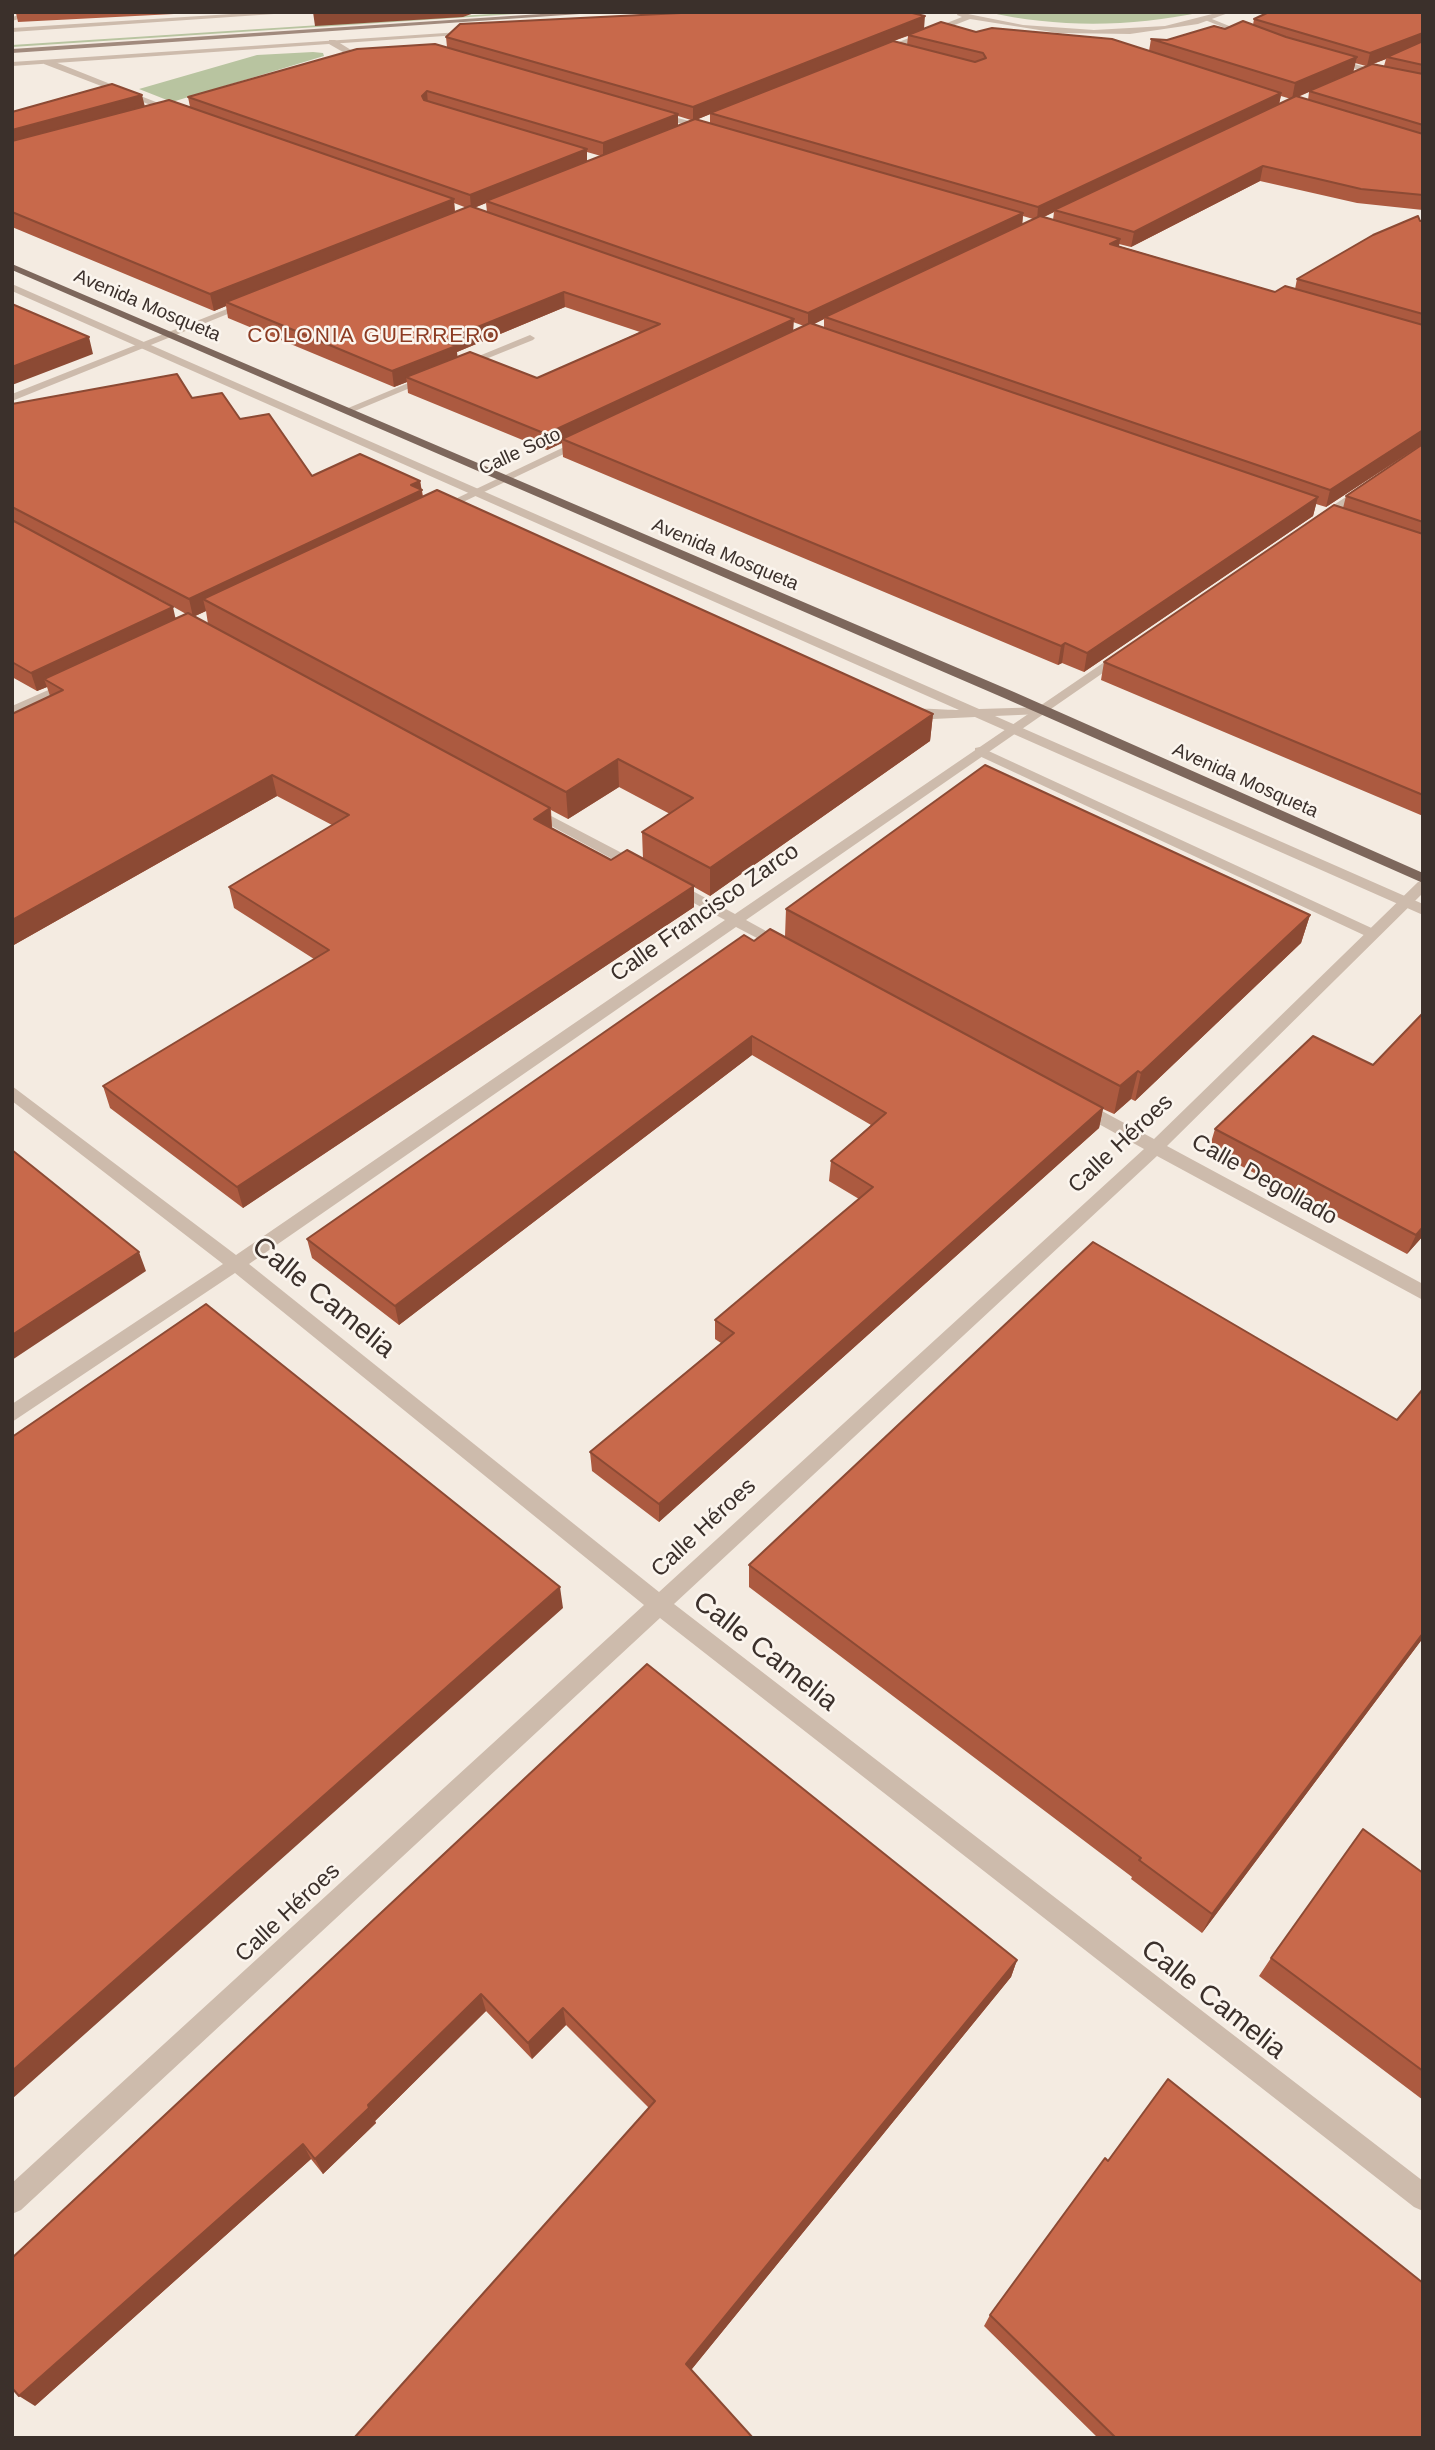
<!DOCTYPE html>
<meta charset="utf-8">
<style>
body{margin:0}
#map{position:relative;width:1435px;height:2450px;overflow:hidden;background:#f4ebe1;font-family:Helvetica,sans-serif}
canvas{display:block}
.frame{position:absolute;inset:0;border:14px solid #3b302b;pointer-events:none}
</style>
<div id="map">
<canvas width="1435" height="2450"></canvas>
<div class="frame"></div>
</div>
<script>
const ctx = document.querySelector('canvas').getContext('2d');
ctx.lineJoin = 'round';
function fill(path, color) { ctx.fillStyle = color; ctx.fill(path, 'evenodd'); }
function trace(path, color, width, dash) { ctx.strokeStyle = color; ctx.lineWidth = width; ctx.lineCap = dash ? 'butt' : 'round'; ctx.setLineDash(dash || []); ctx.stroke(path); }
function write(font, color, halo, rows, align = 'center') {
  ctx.font = font + ' Helvetica,sans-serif'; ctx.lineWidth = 5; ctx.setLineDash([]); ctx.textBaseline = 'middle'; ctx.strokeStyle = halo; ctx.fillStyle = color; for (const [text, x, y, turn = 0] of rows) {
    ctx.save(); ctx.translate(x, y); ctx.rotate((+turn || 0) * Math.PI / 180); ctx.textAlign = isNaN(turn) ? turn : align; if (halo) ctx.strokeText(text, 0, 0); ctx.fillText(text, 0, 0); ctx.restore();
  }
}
const green = new Path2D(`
 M521,12h25l-534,35v-2z
 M987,12h215c-71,15 -144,16 -215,0z
 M313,52l10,1 1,3 -152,46 -33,-13 118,-34z`);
const service = new Path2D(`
 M12,284l967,425 67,-2v6l-5,1 -46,2 428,188v11l-448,-198 -42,2 -29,-4 -1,-3c7,-6 43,-2 56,-2l-947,-419z
 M530,335l5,3 -2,2 -67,27 -9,-2z
 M425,376l9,2 -84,35 -9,-2z
 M980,747l398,184 2,3 -7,5 -5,-2 -393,-183v-6z`);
const minor = new Path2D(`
 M30,12h12l-30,9v-4z
 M1207,17l42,17 2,1 -6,1 -40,-16z
 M329,40h6l24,15 15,1 -19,3 -26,-15z
 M1331,58l92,24v4l-95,-24z
 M44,60h6l131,52 -7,2 -130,-50z
 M655,112l57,15 1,2 -4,2 -57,-15z
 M583,438l5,3 -1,2 -145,69 -10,-2z
 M1361,487l10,2 -49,33h-8v-4z
 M1122,650l6,4 -2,3 -380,263 40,22 3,3 -3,3h-10l-40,-21 -487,337 410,328 485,-443 -67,-37 -2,-4 2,-4h12l65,35 264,-257 5,-1v12l-256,253 256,138v16l-266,-144 -483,448 749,577v30l-9,-4 -754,-589 -639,592 -9,4v-31l632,-578 -409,-332 -223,149v-18l211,-140 -211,-163v-15l224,169 489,-335 -57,-31 -2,-3 2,-3h10l57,31z
 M71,680l6,4 -1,3 -64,28v-9z
 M532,806l109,57 2,3 -7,4 -5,-1 -104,-56v-6z`);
const tertiary = new Path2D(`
 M263,12h40l-291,20v-4z
 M958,12l65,13 71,5 71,-4 55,-14h11l-33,12 -68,10 -72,-1 -88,-14 -87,34 -7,-2 86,-34 -5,-2z
 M475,31l-2,3 -461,32v-4z
 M247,301l8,2 -243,98v-7z`);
const secondary = new Path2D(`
 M571,12h38l-597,41v-4z`);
const primary = new Path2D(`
 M12,264l1002,428 409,181v10l-419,-185 -992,-428z`);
const wall = new Path2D(`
 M12,12h201l-195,10 -2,-9 -4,1z
 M1423,12v198l-66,-7 -97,-22 -129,66 -12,-3v2l156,46 20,-3 2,-10 123,-58h3v223l-97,63 -10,-3 -3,12 -229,156 -22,-9 -4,2 -495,-208 -1,-14 -15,7 -139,-57 -1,-11 -13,5 -166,-69 -2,-12 -12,5 -202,-84v-115l133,-5h45l-2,-10 259,-50 -1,-10 478,-8 52,3 173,19 2,-12 16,1 58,-11 28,-4 1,-6zM908,36l-1,9 -14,-4zM1386,59l-2,7 -11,-2zM1355,63l11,3 -13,6zM1309,92l-1,8 -10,-3zM1281,96l10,3 -12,5zM710,114v9l-14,-3zM678,116l13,4 -13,6zM587,152l14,4 -14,5zM454,203l13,5 -12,4zM486,203l1,9 -13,-4zM1054,212l-1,8 -9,-3zM1023,216l10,3 -11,6zM565,307l75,25 -103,46 -80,-21v-5zM824,319v9l-10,-4zM793,322l11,4 -11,4z
 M192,398l48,21 72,57 108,5 3,15 510,218 -3,27 -220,155 -16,-9v20l-451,301 -133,-100 -7,-22 211,-127 -80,-51 -5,-21 103,-62 -55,-29 -265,150v-232l38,-18 -3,-9 -10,4 -25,-14v-273zM158,598l28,16 -10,4zM206,611l2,13 -13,-8zM619,787l51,27 -28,18 1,27 -32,1 -59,-32 -1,-18 17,9z
 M1423,444v372l-322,-136 3,-18 239,-154 3,-12z
 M786,909l524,6 -9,28 -166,158 -4,-2 -17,15 -11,-5 -4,19 -440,394 -67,-51 -2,-19 131,-109 -6,-4v-19l144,-121 -30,-18 2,-20 40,-36 -119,-70 -353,270 -87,-67 -5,-19 447,-298 31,-5z
 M1423,1013v223l-16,18 -198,-105 6,-20 158,-64z
 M1423,1389v249l-221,295 -71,-54 1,-2 -383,-290v-22l648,-145z
 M647,1664l370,296 -6,17 -320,393 -337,68 295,-330 -83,-83 -34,34 -46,-48 -111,110 1,2 -53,51 -12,-15 -276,247z
 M1423,1873v227l-164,-124 12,-18z
 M1108,2161l315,277h-325l-114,-112 6,-11z`);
const shadedWall = new Path2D(`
 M313,12h164l-14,5 -148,9z
 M925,16l-1,13 -231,92v-14z
 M1423,33v11l-36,13 -1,2 -19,7 3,-13z
 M1357,57l-4,16 -61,26 3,-16z
 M427,91l1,14 -4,4 -2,-13z
 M1281,93l-2,12 -225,105v2l-17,8 1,-13z
 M142,95l4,16 -134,36v-17z
 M678,114v13l-75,29v-13z
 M587,149v14l-101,38v2l-15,6 -1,-14z
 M1263,166l-3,15 -129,66 3,-15z
 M454,199l1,16 -229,87v4l-12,5 -4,-17z
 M1023,213l-1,14 -197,90 -1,2 -16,8v-14z
 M1120,239l-2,15 -8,-10z
 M564,292l1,15 -108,45 1,9 -52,16 1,5 -13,5 -2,-16 51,-30z
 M794,319l-1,15 -231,105v4l-15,7 -1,-16z
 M89,337l4,17 -81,31v-18z
 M1423,430l-1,14 -96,63 4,-17z
 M420,481l4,27 -221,91 3,12 -13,6 -4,-18z
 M1318,497l-5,19 -229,156 3,-19z
 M173,607l4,18 -133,54 3,8 -10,4 -6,-18z
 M1065,643l-3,20 -4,2 3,-19z
 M933,714l-3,27 -220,155v-28z
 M618,759l1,28 -51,32 -2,-27z
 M272,775l5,21 -265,150v-26z
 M550,808l2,21 -18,-10z
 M694,886v21l-451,301 -6,-21z
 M1310,915l-9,28 -166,158 6,-28z
 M752,1036v19l-353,270 -4,-19z
 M1138,1071l-7,28 -17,15 6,-28z
 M1103,1108l-4,20 -440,394v-18z
 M1423,1227v9l-16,18 9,-19z
 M139,1252l7,19 -134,89v-25z
 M560,1587l3,21 -551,491v-28z
 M1423,1633v5l-221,295 10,-19z
 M1017,1960l-6,17 -324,398 -1,-11z
 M481,1994l5,17 -111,110 -7,-16z
 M563,2008l3,17 -34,34 -4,-16z
 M369,2108l7,15 -53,51 -8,-15z
 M303,2144l8,15 -276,247 -16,-10z`);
const building = new Path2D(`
 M701,12h207l17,4 -232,91 -247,-70 14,-13z
 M1269,12h154v21l-53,20 -116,-34z
 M1243,21l43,16 71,20 -62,26 -144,-44 16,1 47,-14 11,3z
 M941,22l35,10 16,-4 120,11 169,54 -243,114 -328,-94 183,-72 82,21 11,-4 -3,-5 -75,-18z
 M1423,41v24l-36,-8z
 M435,44l243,70 -75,29 -176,-52 -5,5 2,4 163,49 -117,46 -282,-98 169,-48z
 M1372,64l51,10v51l-114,-34z
 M112,84l30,11 -130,35v-18z
 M1296,96l127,38v61l-62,-6 -98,-23 -129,66 -80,-22z
 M169,100l285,99 -244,95 -198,-82v-71z
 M695,119l328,94 -215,100 -322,-112z
 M470,206l324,113 -248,115 -140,-57 64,-25 67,26 123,-54 -96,-32 -121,49 13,5 -64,25 -166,-69z
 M1040,216l80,23 -10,5 165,48 10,-6 138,39v105l-93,60 -505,-173z
 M1418,216l2,5h3v93l-126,-35 76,-44z
 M12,304l77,33 -77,30z
 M810,323l508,174 -231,156 -22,-10 -4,3 -499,-207z
 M177,374l15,24 30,-5 18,26 29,-5 43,62 48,-22 60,27 -9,4 11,5 -233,109 -177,-92v-103z
 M1423,444v78l-77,-26z
 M437,490l496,224 -223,154 -68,-36 51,-34 -75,-39 -52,33 -363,-193z
 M1334,505l89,29v261l-319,-133z
 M12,520l161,87 -142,66 -19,-11z
 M188,613l362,195 -16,11 77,41 16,-10 67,36 -457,301 -134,-101 226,-136 -100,-63 120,-72 -77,-40 -260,145v-206l51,-24 -19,-11z
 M985,765l325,150 -169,158 -3,-2 -18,15 -334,-177z
 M770,929l333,179 -444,396 -69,-52 144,-119 -19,-13 158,-133 -42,-26 55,-48 -134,-77 -357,270 -88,-67 437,-304 10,6z
 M1423,1013v214l-7,8 -201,-106 98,-93 60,29z
 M12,1150l127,102 -127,83z
 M1093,1242l304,178 26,-31v244l-211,281 -73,-54 2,-2 -392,-293z
 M206,1304l354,283 -548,484v-634z
 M647,1664l370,296 -331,404 67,74h-399l301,-337 -92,-93 -35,35 -47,-49 -113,111 1,3 -54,51 -12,-15 -284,252 -7,-8v-130z
 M1363,1829l60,44v198l-152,-113z
 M1168,2079l255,204v155h-307l-126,-123 115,-157 3,3z`);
const farStreetnames = [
 ["Avenida Mosqueta",147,306,23],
 ["Calle Soto",520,452,-25],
 ["Avenida Mosqueta",725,555,23],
 ["Avenida Mosqueta",1245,781,24]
];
const farNeighbourhoodnames = [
 ["COLONIA GUERRERO",374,336]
];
const streetNames = [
 ["Calle Francisco Zarco",705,913,-35],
 ["Calle Héroes",1121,1144,-43],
 ["Calle Degollado",1264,1180,29],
 ["Calle Héroes",704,1528,-43],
 ["Calle Héroes",288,1913,-43]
];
const nearStreetnames = [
 ["Calle Camelia",323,1298,39],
 ["Calle Camelia",765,1652,38],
 ["Calle Camelia",1213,2000,38]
];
fill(green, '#b8c4a0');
fill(service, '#cdbbac');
fill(minor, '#cdbbac');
fill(tertiary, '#cdbbac');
fill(secondary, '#a18a7d');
fill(primary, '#7d675c');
fill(wall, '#ac5a40');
fill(shadedWall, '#8c4a34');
fill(building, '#c8694b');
trace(building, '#8c4a34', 2);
write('19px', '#3b302b', '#fbf5ee', farStreetnames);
ctx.letterSpacing = '2px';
write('21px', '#8c3b22', '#fbf5ee', farNeighbourhoodnames);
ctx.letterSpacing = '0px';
write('23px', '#3b302b', '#fbf5ee', streetNames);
write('28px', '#3b302b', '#fbf5ee', nearStreetnames);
</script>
